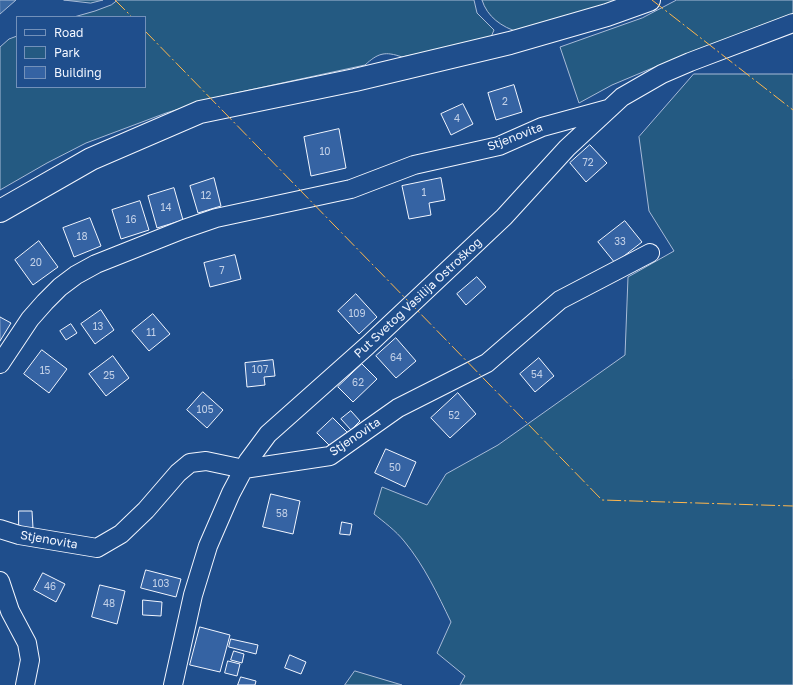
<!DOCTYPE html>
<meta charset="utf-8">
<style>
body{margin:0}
#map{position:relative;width:793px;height:685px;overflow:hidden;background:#1f4e8c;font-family:"Golos Text",sans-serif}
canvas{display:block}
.legend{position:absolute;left:16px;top:16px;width:130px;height:72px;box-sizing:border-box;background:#1f4e8c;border:1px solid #7391ba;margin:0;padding:5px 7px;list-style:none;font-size:12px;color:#f2f6ff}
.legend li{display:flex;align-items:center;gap:8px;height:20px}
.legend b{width:20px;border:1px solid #7391ba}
</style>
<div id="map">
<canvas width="793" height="685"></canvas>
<ul class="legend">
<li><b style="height:5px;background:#1f4e8c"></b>Road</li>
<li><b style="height:11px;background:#245a82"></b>Park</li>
<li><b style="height:11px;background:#3563a3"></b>Building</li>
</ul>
</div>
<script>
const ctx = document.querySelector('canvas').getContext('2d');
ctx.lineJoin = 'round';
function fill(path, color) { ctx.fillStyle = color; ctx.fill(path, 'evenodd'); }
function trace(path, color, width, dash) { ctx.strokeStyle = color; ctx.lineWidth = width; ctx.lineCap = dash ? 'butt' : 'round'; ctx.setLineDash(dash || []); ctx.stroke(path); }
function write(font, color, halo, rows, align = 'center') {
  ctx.font = font + ' "Golos Text",sans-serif'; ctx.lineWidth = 3; ctx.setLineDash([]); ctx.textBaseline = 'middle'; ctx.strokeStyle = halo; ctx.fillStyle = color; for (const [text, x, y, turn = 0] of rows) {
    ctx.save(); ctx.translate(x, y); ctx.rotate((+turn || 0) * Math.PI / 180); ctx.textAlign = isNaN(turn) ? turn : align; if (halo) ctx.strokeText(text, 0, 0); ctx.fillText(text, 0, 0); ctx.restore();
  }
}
const green = new Path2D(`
 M64,0h39l-12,3z
 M118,0h356l3,13 17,17 -3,7 -6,3 -83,17c-17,-6 -24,-4 -37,8l-143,31 -56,17 -80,30 -39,20 -47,27v-143l9,-8 8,-3v51h128v-70h-71l21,-6 16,-6z
 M482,0h143l-107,32c-16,-5 -31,-15 -36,-32z
 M677,0h116v14l-143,55 -38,16 -33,18 -19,-56 82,-29z
 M694,74h99v611h-333l5,-9 -28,-23 14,-31c-13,-27 -27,-57 -47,-81 -8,-10 -20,-19 -30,-27l8,-27 45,18 19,-31 52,-29 127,-90 3,-78 46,-26 -25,-40 -10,-74z
 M355,671l47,14h-57z`);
const water = new Path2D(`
 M0,0h16l-16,14z`);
const building = new Path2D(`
 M514,85l8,27 -26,8 -8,-27z
 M463,104l10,20 -22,11 -10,-21z
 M339,129l7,39 -35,8 -7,-39z
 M590,145l17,18 -21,19 -16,-19z
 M214,178l7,28 -23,7 -8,-27z
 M441,178l4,22 -16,3 2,12 -22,4 -7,-33z
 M174,188l9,32 -26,8 -9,-32z
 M140,201l9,29 -28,9 -9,-29z
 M90,218l11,28 -27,11 -11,-29z
 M625,221l17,21 -27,21 -17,-21z
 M39,241l19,26 -25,18 -18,-25z
 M235,255l6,24 -31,8 -6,-24z
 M477,277l9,10 -20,18 -9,-11z
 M356,294l21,23 -18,17 -21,-23z
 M101,310l13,20 -19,14 -14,-20z
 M153,314l17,20 -21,17 -17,-20z
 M0,317l11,6 -11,18z
 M71,324l6,9 -11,7 -6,-9z
 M396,338l20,23 -20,17 -20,-22z
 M42,350l25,19 -18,24 -25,-19z
 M113,356l16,22 -23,18 -17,-22z
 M539,358l15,18 -19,16 -15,-18z
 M273,360l2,16 -11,1 1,8 -18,2 -2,-24z
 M362,364l15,15 -24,23 -15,-15z
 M203,392l20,18 -16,18 -20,-18z
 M458,393l18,21 -26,24 -19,-20z
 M351,411l9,10 -9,9 -10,-11z
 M333,418l15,15 -16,15 -15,-15z
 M386,449l30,13 -11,25 -30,-14z
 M271,494l29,7 -7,33 -30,-7z
 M19,511h13l1,17h-14z
 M342,522l10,2 -2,11 -10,-1z
 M146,570l35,9 -5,18 -35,-9z
 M43,573l22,11 -9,18 -22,-12z
 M100,585l25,6 -8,33 -25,-7z
 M143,600l19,2 -1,14 -18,-1z
 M200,627l30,8 -10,37 -30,-7z
 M231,639l27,6 -2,9 -27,-7z
 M234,651l10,3 -2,9 -11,-3z
 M290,655l16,7 -5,12 -16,-6z
 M228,661l12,3 -3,12 -12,-3z
 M241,677l15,4 -1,4h-17z`);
const minor = new Path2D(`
 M0,364l30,-45 15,-17 15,-15 16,-12 20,-11 88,-35 32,-11 135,-29 63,-24 85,-19 43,-19 66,-18
 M0,529l19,6 78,13 24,-14 25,-24 32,-37 12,-10 16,-2 38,8 86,-13 68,-48 89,-45 73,-63 90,-47
 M0,581l10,30 17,32 3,17 -5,25
 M173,685l20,-90 15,-49 23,-53 17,-32 20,-27 99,-88 137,-129 63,-69 55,-51 40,-23 28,-12 103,-39`);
const major = new Path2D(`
 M0,211l91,-52 109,-47 155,-32 155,-37 97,-28 42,-15`);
const power = new Path2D(`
 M115,0l17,17
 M652,0l141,110
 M145,31l457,469 191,6`);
const numberNames = [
 ["2",505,102],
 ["4",457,119],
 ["10",325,152],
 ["72",588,163],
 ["1",424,193],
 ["12",206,196],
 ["14",166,208],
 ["16",131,220],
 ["18",82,237],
 ["33",620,242],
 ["20",36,263],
 ["7",222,271],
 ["109",357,314],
 ["13",98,327],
 ["11",151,333],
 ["64",396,358],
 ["107",260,370],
 ["15",45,371],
 ["54",537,375],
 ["25",109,376],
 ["62",358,383],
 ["105",205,410],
 ["52",454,416],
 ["50",395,468],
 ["58",282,514],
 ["103",161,584],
 ["46",50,587],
 ["48",109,604]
];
const streetNames = [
 ["Stjenovita",515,137,-21],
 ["Put Svetog Vasilija Ostroškog",418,298,-43],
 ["Stjenovita",355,437,-34],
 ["Stjenovita",49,540,10]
];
fill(green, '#245a82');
trace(green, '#a8bbd7', 1);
fill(water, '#3b69a3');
trace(water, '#a8bbd7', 1);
fill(building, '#3563a3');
trace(building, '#f2f6ff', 1);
trace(minor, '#f2f6ff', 20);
trace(major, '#f2f6ff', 24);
trace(minor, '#1f4e8c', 18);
trace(major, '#1f4e8c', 22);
trace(power, '#ffb74d', 1, [14, 3, 2, 3]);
write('10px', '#c3d1e8', null, numberNames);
write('12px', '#f2f6ff', '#1f4e8c', streetNames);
</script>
